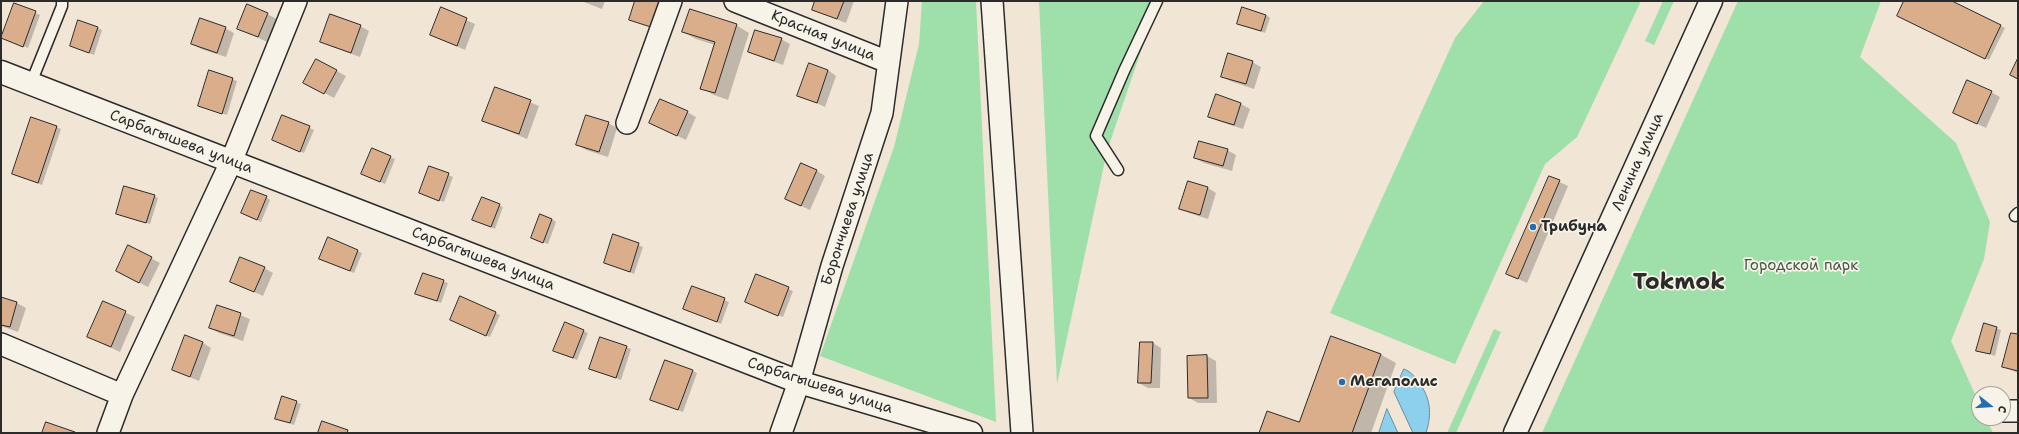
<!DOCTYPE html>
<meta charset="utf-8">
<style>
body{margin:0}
#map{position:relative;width:2019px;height:434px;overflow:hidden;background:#f1e5d5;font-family:"Shantell Sans",sans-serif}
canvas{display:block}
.frame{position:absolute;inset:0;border:2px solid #2b2b2b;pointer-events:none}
.north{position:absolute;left:1971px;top:386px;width:40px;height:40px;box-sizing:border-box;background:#f7f3e8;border:1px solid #a5a39c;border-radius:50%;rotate:107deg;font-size:11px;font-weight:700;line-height:16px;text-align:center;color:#2b2b2b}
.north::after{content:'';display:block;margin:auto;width:14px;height:18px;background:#1f6fb2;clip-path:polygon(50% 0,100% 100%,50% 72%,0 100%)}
</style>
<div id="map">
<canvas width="2019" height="434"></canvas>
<div class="frame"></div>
<div class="north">С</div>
</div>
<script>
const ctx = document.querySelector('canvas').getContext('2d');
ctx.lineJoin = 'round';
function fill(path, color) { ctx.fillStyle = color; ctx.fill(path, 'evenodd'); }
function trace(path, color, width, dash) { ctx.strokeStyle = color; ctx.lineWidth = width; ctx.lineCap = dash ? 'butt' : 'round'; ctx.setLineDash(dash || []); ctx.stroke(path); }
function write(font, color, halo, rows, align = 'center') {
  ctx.font = font + ' "Shantell Sans",sans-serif'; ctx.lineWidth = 3.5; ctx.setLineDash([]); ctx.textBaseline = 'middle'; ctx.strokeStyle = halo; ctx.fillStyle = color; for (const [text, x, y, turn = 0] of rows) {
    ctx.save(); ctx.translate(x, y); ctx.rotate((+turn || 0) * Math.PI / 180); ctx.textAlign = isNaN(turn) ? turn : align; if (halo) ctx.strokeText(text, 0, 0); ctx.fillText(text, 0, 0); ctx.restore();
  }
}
const green = new Path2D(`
 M922,1h54l20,421 -176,-66 74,-209 25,-103z
 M1039,1h119l-51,150 -50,233z
 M1484,1h157l-64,136 -32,27 -90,200 -125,-51 125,-275z
 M1663,1h11l-20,44 -9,-4z
 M1738,1h143l-21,56 96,86 34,79 -6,37 -33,82 28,62v15h7l7,15h-451z
 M1494,329l7,3 -45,101h-9z`);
const water = new Path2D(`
 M1404,369c6,2 10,7 14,12 13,17 14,33 8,52h-13l-19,-41z
 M1387,409l11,24h-19z`);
const shadow = new Path2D(`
 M581,1h24l-3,8z
 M636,1l27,31 -33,-13z
 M816,1h38l-8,22 -33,-13z
 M1906,1h43l56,27 -16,32 -86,-42z
 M15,4l25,11 -12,33 -26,-10z
 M248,5l29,14 -10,23 -29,-14z
 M441,9l34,15 -10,26 -34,-15z
 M1266,15l4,3 -5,15 -27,-9z
 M736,25l13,8 -21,67 -14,-5 -13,-7 14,-43 -19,-6 -13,-7z
 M360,26l9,5 -9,26 -30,-11 -9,-5z
 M98,28l4,2 -8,25 -23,-9z
 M225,28l9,5 -8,24 -25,-8 -9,-5z
 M781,39l9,5 -7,21 -25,-9 -9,-5z
 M316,60l30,16 -12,22 -30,-16z
 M1252,62l9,5 -7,22 -24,-8 -8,-5z
 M828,70l8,6 -11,31 -27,-12z
 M209,72l28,9 -10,34 -28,-9z
 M495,88l44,18 -12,33 -44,-19z
 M1991,92l9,5 -14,31 -32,-15z
 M1216,95l25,9 9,5 -7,20 -25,-8 -9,-5z
 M687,112l9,5 -10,23 -35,-17z
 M283,116l31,14 -10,23 -31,-13z
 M32,118l29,11 -19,56 -29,-11z
 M608,123l9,5 -9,29 -22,-7 -8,-5z
 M1227,150l9,5 -4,16 -28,-8 -9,-5z
 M390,157l5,2 -10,25 -19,-8z
 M429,167l24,10 -9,25 -24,-9z
 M817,171l8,5 -15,34 -24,-11z
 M1549,177l19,9 -41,97 -19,-9z
 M1208,188l8,5 -8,26 -19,-6 -9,-5z
 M154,196l4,2 -8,26 -29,-9z
 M266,197l4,3 -9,22 -15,-7z
 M499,205l4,2 -8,22 -17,-7z
 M552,219l4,3 -8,22 -12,-4z
 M614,235l29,12 -9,27 -29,-12z
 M328,239l34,14 -8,20 -34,-14z
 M129,247l31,16 -12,24 -22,-11z
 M264,268l9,5 -10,23 -32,-14z
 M423,274l25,9 -7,20 -24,-9z
 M756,275l37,16 -10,26 -37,-15z
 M692,287l37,15 -8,22 -37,-15z
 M461,297l39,18 -10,22 -35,-15z
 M1,298l16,5 9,5 -8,24 -17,-6z
 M103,302l32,15 -15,35 -32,-15z
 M217,306l33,13 -7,22 -24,-8 -9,-5z
 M565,323l23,10 -11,27 -19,-7z
 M1984,324l17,6 -6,26 -18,-6z
 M2018,335v38l-14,-6z
 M601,338l30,11 -10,31 -31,-11z
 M203,343l8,5 -12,33 -26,-11z
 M1153,343l8,5 -1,40h-12l-9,-5z
 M1380,354l16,9 -25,70h-111l40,-9z
 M1207,356l9,5 1,42h-19l-9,-5 -1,-41z
 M693,371l4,2 -14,39 -32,-12z
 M296,402l5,2 -7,21 -18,-7z`);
const building = new Path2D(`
 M635,1h28l-9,27 -25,-8z
 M815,1h29l-7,18 -25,-9z
 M1904,1h48l49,24 -16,34 -88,-43z
 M14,3l22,8 -13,36 -22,-9z
 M247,4l21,9 -10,24 -21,-8z
 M441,7l26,11 -10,28 -27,-11z
 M1242,7l24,8 -5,16 -24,-7z
 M690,9l47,15 -22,69 -15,-4 15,-47 -33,-10z
 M330,14l31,11 -10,28 -31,-11z
 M200,18l26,9 -9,26 -26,-9z
 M78,20l20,7 -9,26 -19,-7z
 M755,30l27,8 -8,23 -26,-9z
 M1228,53l25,8 -7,23 -25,-7z
 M2018,58v21l-8,-4z
 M316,59l21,11 -13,24 -21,-11z
 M809,63l19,7 -11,33 -20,-7z
 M209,70l24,8 -11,36 -24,-8z
 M1967,80l25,11 -15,33 -24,-11z
 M495,87l36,13 -12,34 -37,-13z
 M1216,94l25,9 -7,22 -26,-8z
 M660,99l28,12 -11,25 -28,-13z
 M282,115l28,11 -10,26 -28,-12z
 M586,115l23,7 -10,30 -23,-7z
 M31,117l26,9 -19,57 -26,-9z
 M1199,141l29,8 -5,17 -29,-8z
 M372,148l19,8 -11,26 -19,-8z
 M801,163l16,7 -16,36 -16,-7z
 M429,166l20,7 -10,28 -20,-8z
 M1549,176l11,4 -42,99 -12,-5z
 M1188,181l20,6 -8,28 -21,-6z
 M124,186l31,9 -9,28 -30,-9z
 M251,190l16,6 -10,24 -16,-7z
 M482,197l18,7 -9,23 -19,-7z
 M540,214l12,5 -9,24 -12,-5z
 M613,234l26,9 -9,29 -26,-9z
 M328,237l30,13 -8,21 -31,-12z
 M128,245l24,12 -13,26 -23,-12z
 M240,257l25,10 -11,25 -24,-10z
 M423,273l21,7 -7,21 -22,-7z
 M756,274l33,13 -11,29 -33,-14z
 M692,286l33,12 -8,24 -34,-13z
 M460,296l36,16 -10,24 -36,-16z
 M1,297l16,5 -7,25 -9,-2z
 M103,301l23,10 -15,36 -24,-10z
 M217,305l24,8 -7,23 -25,-8z
 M565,322l19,8 -11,28 -20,-7z
 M1984,323l13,4 -7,27 -14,-3z
 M2011,333l7,1v37l-16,-4z
 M185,335l18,7 -13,35 -18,-7z
 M1331,336l50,18 -29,79h-93l8,-22 32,11z
 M600,337l27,9 -11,32 -27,-9z
 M1140,342h13l-2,41h-13z
 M1207,355l1,43h-20l-1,-42z
 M665,360l28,10 -15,40 -28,-10z
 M282,396l15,5 -7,22 -15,-4z
 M322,421l26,9 -1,3h-29z
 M46,422l29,10v1h-33z`);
const lane = new Path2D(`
 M31,83l31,-77v-5
 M1118,170l-22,-34 28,-65 33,-70
 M2015,216l3,-3`);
const street = new Path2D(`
 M735,1l153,61
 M992,1l30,432
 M627,123l44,-122
 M1,344l121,51
 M2003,411h15
 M108,433l14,-38 109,-233 65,-161
 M781,433l18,-51 33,-116 50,-153 15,-112`);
const secondary = new Path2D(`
 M1,72l798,310 172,51
 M1515,433l196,-432`);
const markers = [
 [1533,227,4,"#1f6fb2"],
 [1342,382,4,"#1f6fb2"]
];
const streetNames = [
 ["Красная улица",823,36,22],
 ["Сарбагышева улица",181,142,21],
 ["Ленина улица",1638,162,-66],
 ["Борончиева улица",848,219,-72],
 ["Сарбагышева улица",483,259,21],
 ["Сарбагышева улица",820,386,18]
];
const poiNames = [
 ["Трибуна",1541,227],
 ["Мегаполис",1350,382]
];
const parkNames = [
 ["Городской парк",1801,266]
];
const townNames = [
 ["Tokmok",1679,283]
];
fill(green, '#9fdfa9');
fill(water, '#8cd0ee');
trace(water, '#658ea0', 1);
fill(shadow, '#0003');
fill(building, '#daad8b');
trace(building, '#2b2b2b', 1);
trace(lane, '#2b2b2b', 13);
trace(street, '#2b2b2b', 24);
trace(secondary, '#2b2b2b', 25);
trace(lane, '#f7f3e8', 10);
trace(street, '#f7f3e8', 21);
trace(secondary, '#f7f3e8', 22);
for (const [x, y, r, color] of markers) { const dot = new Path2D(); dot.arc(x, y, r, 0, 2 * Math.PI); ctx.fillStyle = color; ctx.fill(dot); trace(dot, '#f7f3e8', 1.5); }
write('15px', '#2b2b2b', '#f7f3e8', streetNames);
write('bold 15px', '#2b2b2b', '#f7f3e8', poiNames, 'left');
write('15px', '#48584a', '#f7f3e8', parkNames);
write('bold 23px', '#2b2b2b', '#f7f3e8', townNames);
</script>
